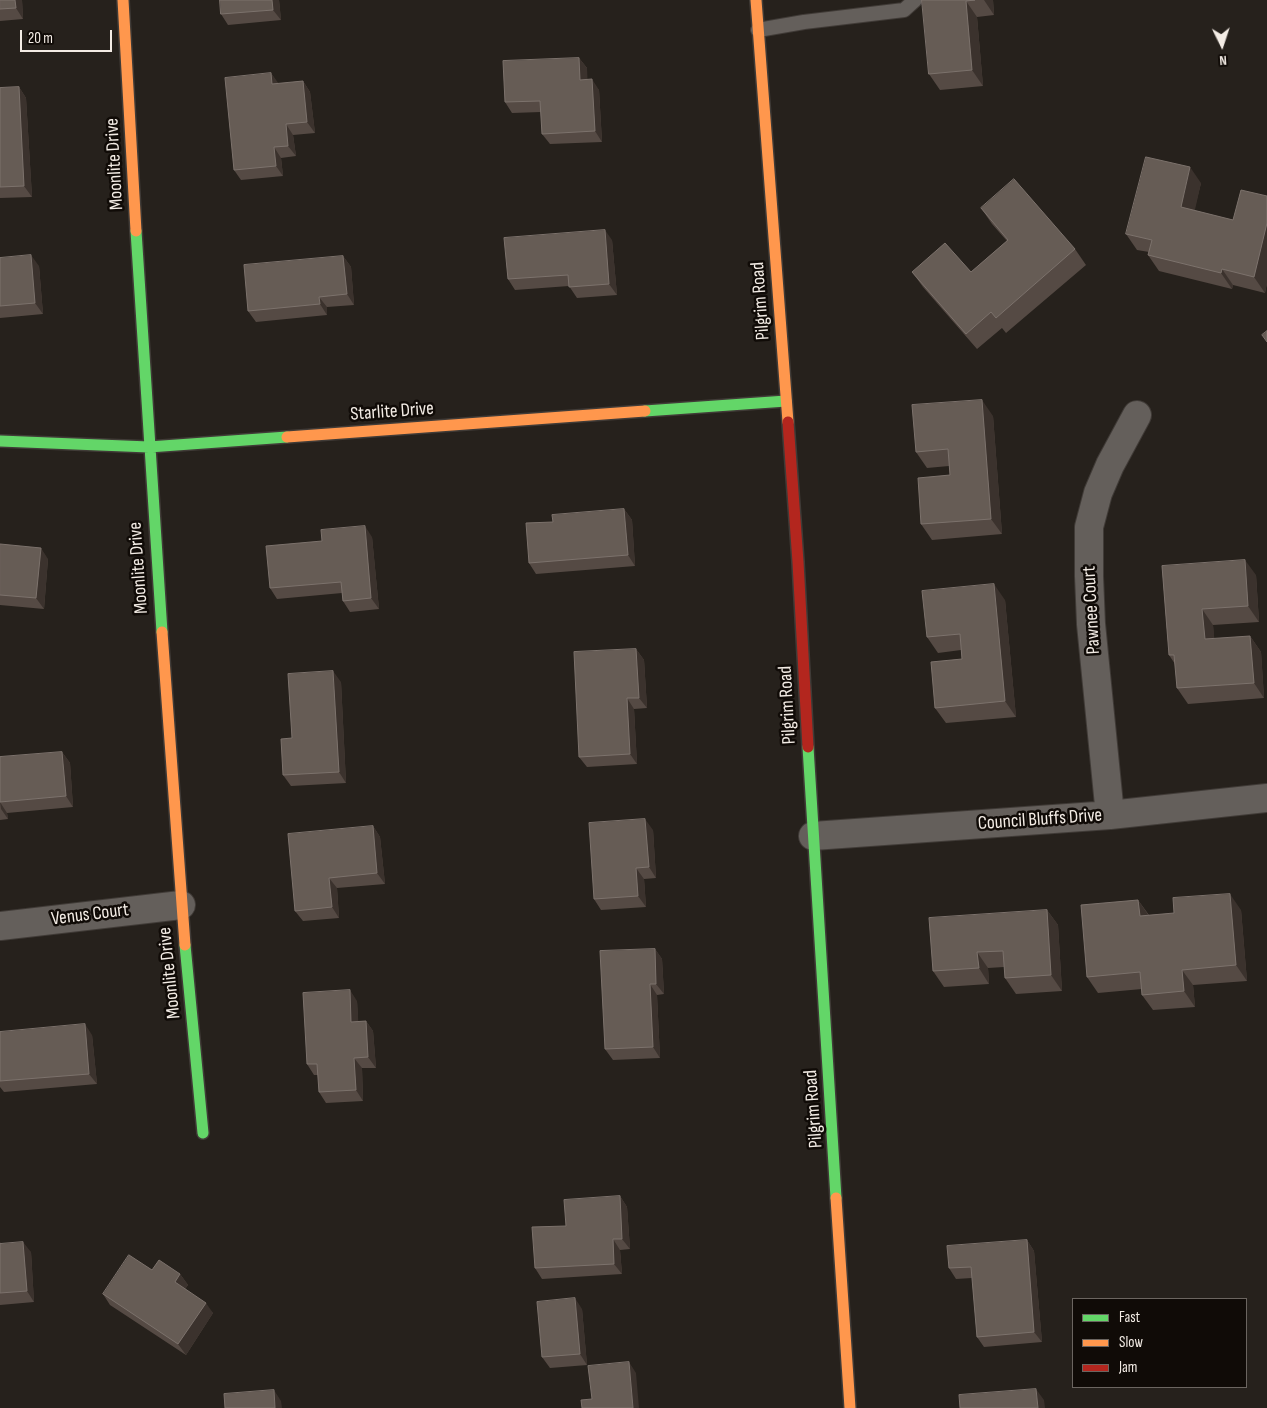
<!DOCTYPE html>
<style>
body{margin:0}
#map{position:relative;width:1267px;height:1408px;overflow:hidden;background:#26211c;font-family:"Sofia Sans Condensed",sans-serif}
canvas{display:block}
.legend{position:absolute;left:1072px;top:1298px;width:175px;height:90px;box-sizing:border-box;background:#100b07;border:1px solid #6b6560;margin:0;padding:6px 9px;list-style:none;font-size:15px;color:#f3ece5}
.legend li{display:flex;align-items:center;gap:10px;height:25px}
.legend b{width:25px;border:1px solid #6b6560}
.north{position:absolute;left:1197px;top:20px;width:50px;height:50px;-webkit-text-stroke:4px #100b07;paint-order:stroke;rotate:176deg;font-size:14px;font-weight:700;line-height:20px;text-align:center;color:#f3ece5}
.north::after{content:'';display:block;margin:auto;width:18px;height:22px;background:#f3ece5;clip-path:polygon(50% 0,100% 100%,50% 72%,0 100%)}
.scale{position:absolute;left:20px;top:30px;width:92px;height:22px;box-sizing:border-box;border:2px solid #f3ece5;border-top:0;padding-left:6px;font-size:15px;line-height:18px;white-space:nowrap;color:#f3ece5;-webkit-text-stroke:4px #100b07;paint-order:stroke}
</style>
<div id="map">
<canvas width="1267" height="1408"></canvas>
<ul class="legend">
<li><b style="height:6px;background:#63d668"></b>Fast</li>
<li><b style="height:6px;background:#ff974d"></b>Slow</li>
<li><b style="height:6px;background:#b3261e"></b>Jam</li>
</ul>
<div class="north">N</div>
<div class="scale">20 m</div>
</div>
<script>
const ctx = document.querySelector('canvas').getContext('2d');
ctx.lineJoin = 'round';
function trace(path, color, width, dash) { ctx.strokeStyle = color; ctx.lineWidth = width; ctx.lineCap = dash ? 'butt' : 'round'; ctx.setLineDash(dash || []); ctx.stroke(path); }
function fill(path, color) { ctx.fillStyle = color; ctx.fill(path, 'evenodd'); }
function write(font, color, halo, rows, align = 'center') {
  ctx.font = font + ' "Sofia Sans Condensed",sans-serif'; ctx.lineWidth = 5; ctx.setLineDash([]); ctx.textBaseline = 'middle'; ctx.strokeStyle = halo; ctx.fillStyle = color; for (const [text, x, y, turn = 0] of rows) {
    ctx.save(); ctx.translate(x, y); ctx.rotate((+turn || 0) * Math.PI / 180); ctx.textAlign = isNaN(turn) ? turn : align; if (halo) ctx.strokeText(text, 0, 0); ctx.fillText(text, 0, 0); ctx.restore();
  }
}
const lane = new Path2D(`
 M758,30l46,-8 100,-12 11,-10`);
const street = new Path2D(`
 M1110,815l-19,-191 -2,-48v-49l9,-34 12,-28 27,-50
 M813,836l297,-21 157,-17
 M0,926l181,-21`);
const fast = new Path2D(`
 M136,231l26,401
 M645,411l141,-10
 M0,441l149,6 138,-10
 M808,747l28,451
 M185,945l18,188`);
const slow = new Path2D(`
 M123,0l13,231
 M756,0l32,422
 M287,437l358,-26
 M162,632l23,313
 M836,1198l14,210`);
const jam = new Path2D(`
 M788,422l10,140 10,185`);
const wall = new Path2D(`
 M0,0h22l1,19 -23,2z
 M279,0l2,20 -53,5 -7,-11z
 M922,0h71l1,15 -17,2 6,69 -43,4 -11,-16z
 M579,58l8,10v11l12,11 3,52 -52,2 -8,-10 -1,-22 -29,1 -7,-11z
 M271,73l7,11 25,-3 7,11 5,41 -22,2 3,21 -15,2 2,18 -42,4 -7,-10z
 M19,87l7,11 6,99 -32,1v-110z
 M1201,183l-7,28 39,9 34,-24v87l-2,10 -32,-8 -1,4 -73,-18 -11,-16 1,-3 -12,-2 -11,-16z
 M981,208l94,41 11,16 -80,68 -4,-5 -25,21 -54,-62 -11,-15h59l36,-31 -15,-17z
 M612,240l5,55 -40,3 -8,-12 -54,4 -7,-11z
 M343,256l8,11 3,38 -27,2v8l-71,7 -8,-11z
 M0,258l39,8 4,48 -43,4z
 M993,416l9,118 -70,6 -11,-16 29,-49 -1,-9 -22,2 -11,-16z
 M624,509l8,11 3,46 -99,8 -7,-11z
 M372,537l7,72 -29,3 -7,-11 -1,-8 -65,6 -7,-11z
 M0,544l48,15 -4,50 -44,-4z
 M1162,566l94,9 3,47 -46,3 1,14 36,-3 11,16 3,46 -76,6 -11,-16 -2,-24 -6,-9z
 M1005,600l11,117 -70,6 -11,-15 27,-49 -1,-9 -23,3 -11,-16z
 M636,649l8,11 3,48 -13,1 3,55 -50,3 -8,-10z
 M341,682l5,101 -55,3 -8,-11 9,-37z
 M62,752l8,11 3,44 -66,6 1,6 -8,1v-63z
 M373,826l7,11 5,47 -48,4 2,30 -36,3 -8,-10z
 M653,830l3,48 -12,1 2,28 -45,3 -7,-11z
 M1138,900l11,15 92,-5 6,71 -54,4 2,22 -42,3 -11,-15v-6l-44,4 -11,-16z
 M1047,910l11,15 4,66 -46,3 -11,-16 -1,-11 -16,1 1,16 -45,3 -11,-16z
 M655,949l7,10 2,35 -7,1 3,63 -47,2 -8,-11z
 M357,1001l1,20h8l7,10 3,37h-14l1,33 -37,2 -7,-11 -1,-17h-4l-7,-11z
 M0,1032l92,3 5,49 -93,8 -4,-5z
 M620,1196l7,11 3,42 -10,1 2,24 -80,5 -7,-11 31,-42z
 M1027,1240l7,11 8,91 -58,5 -7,-10 -5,-59 -16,1 -7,-11z
 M0,1242l1,2 30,8 3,50 -34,3z
 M152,1270l28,4 8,11 -3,4 28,24 -27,42 -76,-50 -7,-11z
 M582,1309l5,56 -37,3 -8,-11z`);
const shadedWall = new Path2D(`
 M15,0h7l1,19 -7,-11z
 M272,0h7l2,20 -8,-10z
 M984,0h9l1,15z
 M966,1l11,16 6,69 -11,-16z
 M579,58l8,10 1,22 -8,-10z
 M271,73l8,11h-7z
 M592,79l7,11 3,52 -7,-11z
 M303,81l7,11 5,41 -8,-11z
 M19,87l7,11 6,99 -8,-11z
 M286,124l7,11 3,21 -8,-10z
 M274,147l7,11 2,18 -7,-10z
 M1190,167l11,16 -9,40 -11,-16z
 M1267,223v60l-2,10 -11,-16z
 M605,230l7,10 5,55 -8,-11z
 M31,255l8,11 4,48 -8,-11z
 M343,256l8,11 3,38 -7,-11z
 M1222,269l11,16 -1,4 -11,-16z
 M319,297l8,10v8l-7,-11z
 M982,400l11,16 9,118 -11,-15z
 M624,509l8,11 3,46 -7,-11z
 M365,526l7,11 7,72 -8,-11z
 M41,548l7,11 -4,50 -8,-11z
 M1245,560l11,15 3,47 -11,-16z
 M994,584l11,16 11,117 -11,-16z
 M1202,609l11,16 3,30 -11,-16z
 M1250,636l11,16 3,46 -10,-15z
 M636,649l8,11 3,48 -8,-10z
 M333,671l8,11 5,101 -7,-11z
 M627,698l7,11 3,55 -7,-10z
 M62,752l8,11 3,44 -7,-11z
 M0,802l7,11 1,6 -7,-10z
 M645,819l8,11 3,48 -7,-11z
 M373,826l7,11 5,47 -8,-11z
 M636,868l8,11 2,28 -8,-11z
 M329,878l8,10 2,30 -7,-11z
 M1230,894l11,16 6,71 -11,-16z
 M1138,900l11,16h-9z
 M1047,910l11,15 4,66 -11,-16z
 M655,949l7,10 2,35 -8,-10z
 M977,952l11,16 1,16 -10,-16z
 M1182,970l11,15 2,22 -11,-16z
 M650,984l7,11 3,63 -7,-11z
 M350,990l7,11 2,31 -8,-10z
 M366,1021l7,10 3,37 -8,-11z
 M85,1024l7,11 5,49 -8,-10z
 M354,1058l8,10 1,33 -7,-11z
 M620,1196l7,11 3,42 -8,-10z
 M613,1239l7,11 2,24 -8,-10z
 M1027,1240l7,11 8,91 -8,-10z
 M23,1242l8,10 3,50 -7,-11z
 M180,1274l8,11 -6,8 -7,-11z
 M575,1298l7,11 5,56 -7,-11z
 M206,1303l7,10 -27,42 -8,-11z
 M629,1362l7,11 3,35h-6z
 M1036,1389l8,11 1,8h-7z
 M274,1390l7,11 1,7h-7z`);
const building = new Path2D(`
 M0,0h15l1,8 -16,1z
 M220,0h52l1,10 -52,4z
 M922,0h53l-9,1 6,69 -43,4z
 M579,58l1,22 12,-1 3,52 -53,3 -2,-33 -35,1 -2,-41z
 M271,73l1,11 31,-3 4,41 -21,2 2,22 -14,1 2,19 -42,4 -9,-92z
 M19,87l5,99 -24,1v-99z
 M1146,157l44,10 -9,40 52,13 8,-30 26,6v27l-13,54 -32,-8 -1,4 -73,-18 4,-15 -26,-6z
 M1014,179l61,70 -79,69 -5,-6 -25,22 -54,-62 33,-29 26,29 37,-32 -27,-32z
 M605,230l4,54 -40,3 -1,-12 -60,4 -4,-41z
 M31,255l4,48 -35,3v-48z
 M343,256l4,38 -28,3 1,7 -72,7 -4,-46z
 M1267,331v11l-5,-7z
 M982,400l9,119 -70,5 -3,-46 32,-3 -2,-26 -32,3 -4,-47z
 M624,509l4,46 -99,8 -3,-40 27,-1 -1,-7z
 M365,526l6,72 -28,3 -2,-19 -71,6 -4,-42 56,-5 -1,-11z
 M0,544l41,4 -5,50 -36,-3z
 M1245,560l3,46 -46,3 3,30 45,-3 4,47 -77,5 -3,-33h-5l-7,-89z
 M994,584l11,117 -70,7 -4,-46 31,-3 -2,-25 -33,3 -5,-46z
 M636,649l3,49h-12l3,56 -51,3 -5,-105z
 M333,671l6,101 -56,3 -2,-36 11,-1 -4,-64z
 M62,752l4,44 -66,6v-45z
 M645,819l4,48 -13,1 2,28 -44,3 -5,-76z
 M373,826l4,47 -48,5 3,29 -37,4 -7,-77z
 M1230,894l6,71 -54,5 2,21 -42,4 -2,-23 -53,5 -6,-72 57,-5 2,16 34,-3 -1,-15z
 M1047,910l4,65 -46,3 -2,-27 -26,1 2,16 -46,3 -4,-53z
 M655,949l1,35h-6l3,63 -48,2 -5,-98z
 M350,990l1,32 15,-1 2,36 -14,1 2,32 -37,2 -2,-28h-10l-4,-71z
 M85,1024l4,50 -89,7v-49z
 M620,1196l2,43h-9l1,25 -79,4 -3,-41 34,-1 -2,-26z
 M1027,1240l7,92 -57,5 -6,-70 -22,1 -2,-22z
 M23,1242l4,49 -27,2v-49z
 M129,1255l23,15 7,-10 21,14 -5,8 31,21 -28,41 -75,-50z
 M575,1298l5,56 -38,3 -5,-55z
 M629,1362l4,46h-51l-1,-8 11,-1 -4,-33z
 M1036,1389l2,19h-78l-1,-13z
 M274,1390l1,18h-50l-1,-14z`);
const streetNames = [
 ["Moonlite Drive",115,164,-93],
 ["Pilgrim Road",761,301,-94],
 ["Starlite Drive",392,412,-4],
 ["Moonlite Drive",139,568,-94],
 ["Pawnee Court",1092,610,-93],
 ["Pilgrim Road",788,705,-93],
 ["Council Bluffs Drive",1040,820,-4],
 ["Venus Court",90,915,-7],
 ["Moonlite Drive",170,973,-96],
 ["Pilgrim Road",814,1109,-94]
];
trace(lane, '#403b37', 16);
trace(street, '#403b37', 30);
trace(fast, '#403b37', 14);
trace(slow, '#403b37', 14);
trace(jam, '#403b37', 14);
trace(lane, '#645f5b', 14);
trace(street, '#645f5b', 28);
trace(fast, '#63d668', 11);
trace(slow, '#ff974d', 11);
trace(jam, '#b3261e', 11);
fill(wall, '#554a44');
fill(shadedWall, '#3b322d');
fill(building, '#665c55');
trace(building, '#7c726c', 1);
write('19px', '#f3ece5', '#100b07', streetNames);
</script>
